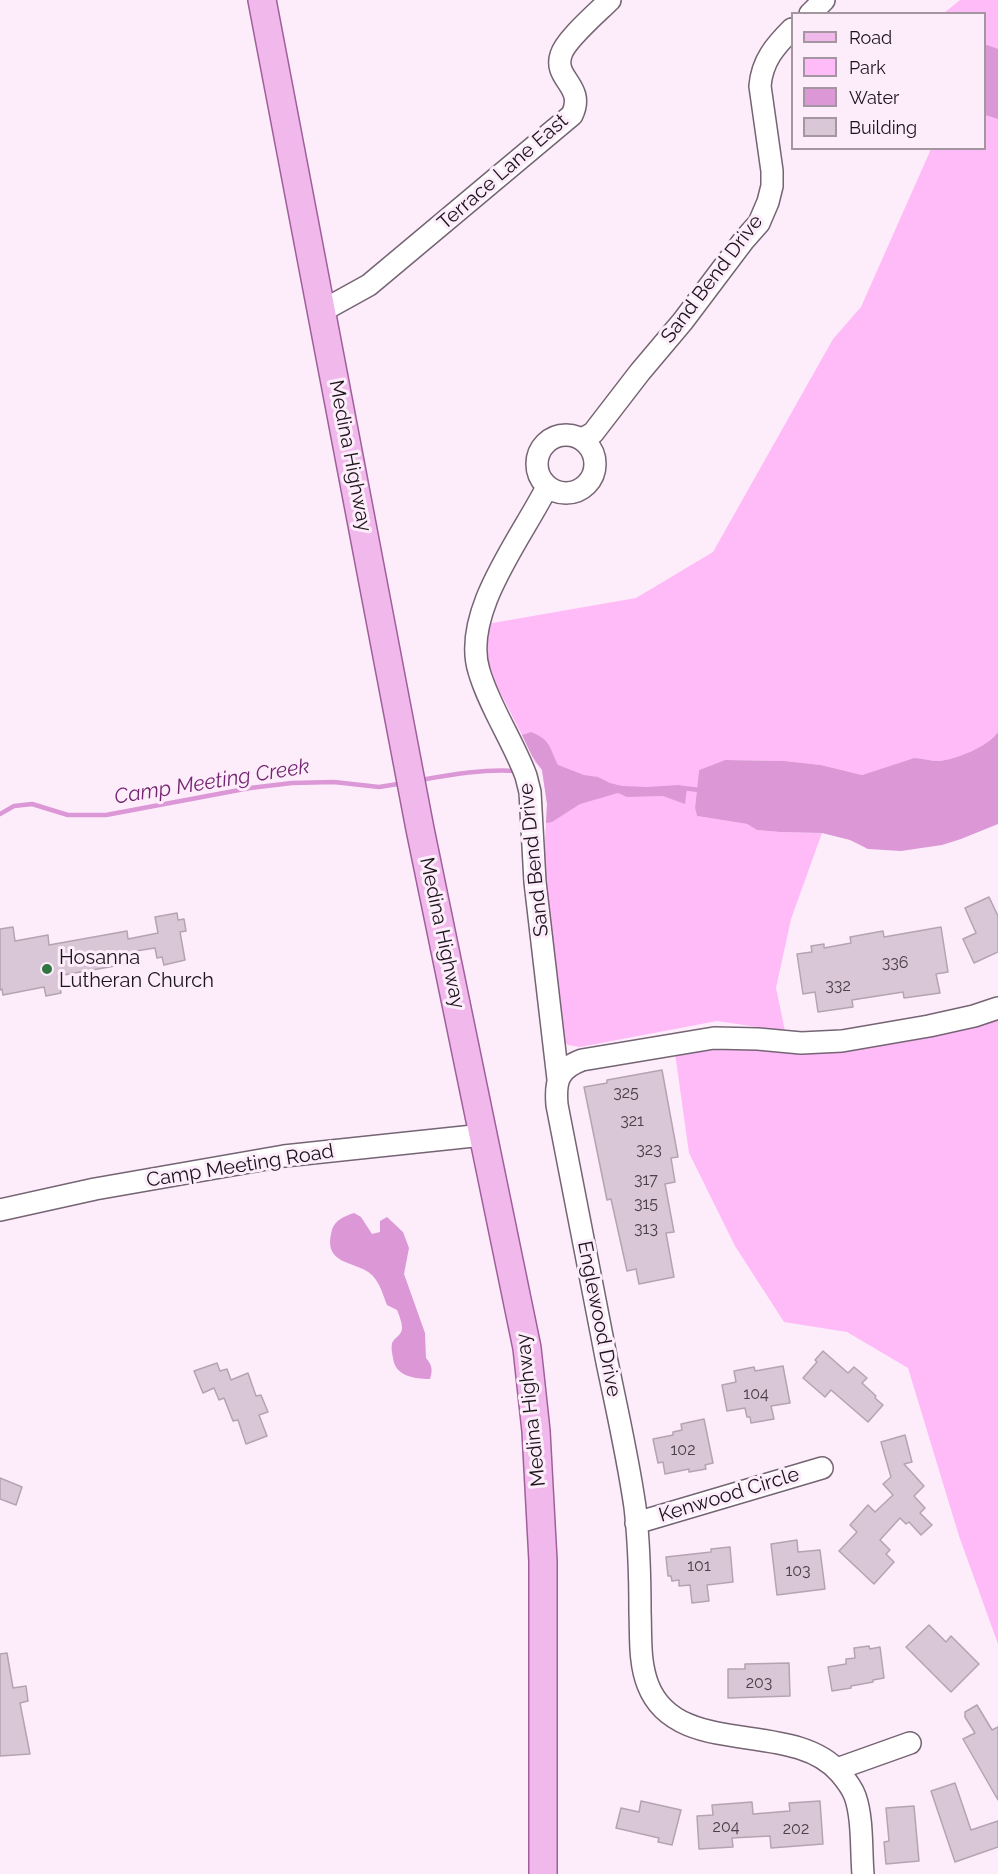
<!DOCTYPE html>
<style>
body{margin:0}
#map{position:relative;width:998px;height:1874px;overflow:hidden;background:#fdedfb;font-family:Raleway,sans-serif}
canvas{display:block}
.legend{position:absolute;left:791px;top:12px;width:195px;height:138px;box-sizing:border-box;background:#fdedfb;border:2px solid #a396a1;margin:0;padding:8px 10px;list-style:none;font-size:18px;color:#1b141a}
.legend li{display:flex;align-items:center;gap:12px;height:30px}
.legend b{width:30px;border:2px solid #a396a1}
</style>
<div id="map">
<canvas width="998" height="1874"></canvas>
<ul class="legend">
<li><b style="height:8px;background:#f1b8ec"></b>Road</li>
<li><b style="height:16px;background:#ffbaf8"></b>Park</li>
<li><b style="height:16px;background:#dc97d6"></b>Water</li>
<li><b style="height:16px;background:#d9c6d7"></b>Building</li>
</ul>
</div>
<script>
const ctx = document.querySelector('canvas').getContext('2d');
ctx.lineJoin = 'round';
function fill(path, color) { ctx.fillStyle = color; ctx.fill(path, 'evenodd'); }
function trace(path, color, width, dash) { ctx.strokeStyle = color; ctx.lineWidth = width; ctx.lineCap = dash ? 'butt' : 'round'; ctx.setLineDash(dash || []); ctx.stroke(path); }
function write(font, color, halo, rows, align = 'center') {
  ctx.font = font + ' Raleway,sans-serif'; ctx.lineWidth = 6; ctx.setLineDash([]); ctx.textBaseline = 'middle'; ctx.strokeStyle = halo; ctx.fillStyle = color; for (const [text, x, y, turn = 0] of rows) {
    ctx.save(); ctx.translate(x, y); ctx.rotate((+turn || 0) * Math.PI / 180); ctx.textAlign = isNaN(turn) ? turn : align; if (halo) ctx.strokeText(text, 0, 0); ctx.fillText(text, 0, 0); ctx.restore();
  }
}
const green = new Path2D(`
 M960,0h38v732c-9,14 -43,28 -60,29 -9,0 -16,-3 -24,-3l-52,17 -41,-10 -36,-4 -60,-1 -26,10 -4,38 2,8 50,8 10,6 23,2 42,1 -31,86 -15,69 9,43 -68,-10 -137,26 -12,-2 -7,-5 -18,-161 4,-75 -5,-34 -7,-8 -13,-27 -38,-74 3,-37 149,-26 77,-46 120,-213 28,-32 70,-158 53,-1v-134l-40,-1z
 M998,1017v627l-39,-108 -51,-168 -61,-36 -63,-10 -49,-76 -46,-93 -14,-100 64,-10 50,10h30z`);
const water = new Path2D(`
 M984,44l14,5v70l-13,-4z
 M531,732c20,8 18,15 27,33l26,10 14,2 12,6 12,3 25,1 32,-2 8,2 -2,17 -22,-8 -36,1 -9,-4 -38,11 -28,18 -6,1 1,-19 -5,-34 -10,-14 -10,-21z
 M998,732v92l-37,15 -19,6 -41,6 -33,-2 -18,-9 -28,-7 -42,-1 -23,-2 -10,-6 -50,-8 -2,-8 4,-38 26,-10 60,1 36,4 41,10 52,-17c8,0 15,3 24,3 17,-1 51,-15 60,-29z
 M354,1213l7,4 11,17 8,-2v-11l7,-4 16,15 6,16 -5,26 21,59 1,25c6,7 7,12 4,21 -16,0 -35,-3 -37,-21 -1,-5 -2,-10 -1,-15 3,-6 10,-8 10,-15 0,-6 -3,-13 -5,-18l-10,-5c-4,-10 -7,-22 -15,-30 -14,-14 -48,-9 -41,-41 2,-13 11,-17 23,-21z`);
const stream = new Path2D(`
 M421,780c32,-6 63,-11 96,-9
 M682,788l18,2
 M0,814l14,-8 18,-2 36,11h38l144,-27 42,-5 42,-1 45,5 25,-4`);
const building = new Path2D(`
 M989,897l9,19v36l-24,11 -11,-24 13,-6 -11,-25z
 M177,913l1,7 6,-1 2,12 -6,1 5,28 -21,5 -2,-8 -5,1 -2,-10 -25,4 2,11 -74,13 3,17 -15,3 -2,-9 -41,8 -1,-6 -2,1v-61l13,-2 2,14 33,-6 1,10 78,-14 1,8 30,-6 -3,-16z
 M941,927l7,45 -12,2 4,19 -36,5 -1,-6 -51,8 1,7 -35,5 -3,-20 -12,2 -6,-40 15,-2 -1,-6 13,-2v4l27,-5 -1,-6 33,-6 1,6z
 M662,1070l16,87 -7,1 4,24 -10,2 9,48 -8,1 8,44 -35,7 -3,-15 -9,2 -16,-72 -4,1 -23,-113 23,-4v-3z
 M823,1351l25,22 6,-6 13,11 -5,5 14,13 -1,2 8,7 -15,17 -37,-32 -6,7 -22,-19 14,-16 -2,-2z
 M217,1363l3,8 7,-2 4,11 17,-7 8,23 5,-1 7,17 -9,3 8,21 -21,8 -8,-24 -5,1 -9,-23 -5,2 -5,-12 -11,5 -9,-22z
 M783,1366l7,37 -19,3 3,13 -23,4 -1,-6h-3l-2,-9 -18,3 -5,-26 14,-3 -2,-11 20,-4 1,4z
 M704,1419l9,44 -8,2 1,4 -17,3v-3l-24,5 -2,-12 -5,1 -5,-24 20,-4v-3l9,-2 -1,-6z
 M905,1435l7,27 -8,2 20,22 -10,10 11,12 -5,5 12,12 -11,10 -12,-13 -3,2 -6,-6 -20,22 10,10 -4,4 8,8 -20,22 -35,-33 18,-19 -7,-7 18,-20 7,7 18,-17 -10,-11 8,-7 -10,-35z
 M0,1478l22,9 -6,18 -16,-6z
 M797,1540l1,12 22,-2 5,39 -48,6 -6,-51z
 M730,1547l3,35 -26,3 2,16 -17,2 -2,-18 -11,1v-6l-7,1 -1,-5h-3l-2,-19 45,-5v-3z
 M929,1625l17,17 5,-6 28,28 -28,28 -45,-45z
 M869,1646l1,3 10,-2 4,31 -11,2v2l-22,4v2l-19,3 -4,-24 18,-3v-5l9,-1 -1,-10z
 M7,1653l6,35 13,-2 2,15 -8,2 10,51 -30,2v-102z
 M789,1663l1,33 -62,2v-29h17v-5z
 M977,1705l15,25 6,-3v73l-35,-61 12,-6 -10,-16v-5z
 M955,1783l16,47 27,-9v26l-43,15 -24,-71z
 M641,1801l40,9 -9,35 -14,-3 1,-4 -43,-10 5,-20 18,4z
 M820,1801l3,43 -52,4 -1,-12 -38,2 1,9 -34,2 -2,-33 16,-1 -1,-10 40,-3 1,12 37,-3 -1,-8z
 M914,1806l5,55 -33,3 -2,-22 5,-1 -3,-33z`);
const minor = new Path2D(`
 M810,14l14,-14
 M322,311l47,-26 203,-170c14,-29 -19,-36 -11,-60 4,-15 37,-43 49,-55
 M537 464a29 29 0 1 1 58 0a29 29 0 1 1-58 0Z
 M582,439l11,-6 47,-61 43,-51 61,-81 15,-17 9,-21 4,-16v-15l-12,-85c2,-25 15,-40 32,-57
 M547,487c-25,50 -86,126 -68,184 10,35 34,70 47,105l4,16 5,90 23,197
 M0,1210l95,-21 189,-33 199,-21
 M636,1523l186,-55
 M837,1769l73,-26
 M863,1874c-2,-23 0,-56 -8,-78 -3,-8 -9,-16 -15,-23 -47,-55 -163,-13 -192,-88 -9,-23 -7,-48 -8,-73 0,-35 -1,-70 -5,-105 -7,-49 -18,-97 -28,-145 -17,-86 -33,-171 -50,-257 -2,-24 1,-36 25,-45l132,-22 44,1 43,4 41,-2 87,-15 45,-10 24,-8`);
const major = new Path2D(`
 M262,0l158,829 107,519 9,83 7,130v313`);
const markers = [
 [47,969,6,"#307642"]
];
const numberNames = [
 ["336",895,963],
 ["332",838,986],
 ["325",626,1093],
 ["321",632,1121],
 ["323",649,1150],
 ["317",646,1180],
 ["315",646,1204],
 ["313",646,1229],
 ["104",756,1394],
 ["102",683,1450],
 ["101",699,1566],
 ["103",798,1571],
 ["203",759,1683],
 ["204",726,1827],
 ["202",796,1829]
];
const streetNames = [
 ["Terrace Lane East",503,172,-41],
 ["Sand Bend Drive",712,279,-53],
 ["Medina Highway",350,456,79],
 ["Sand Bend Drive",534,860,-96],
 ["Medina Highway",442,933,78],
 ["Camp Meeting Road",240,1166,-9],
 ["Englewood Drive",599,1319,79],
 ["Medina Highway",531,1410,-96],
 ["Kenwood Circle",729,1495,-17]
];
const poiNames = [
 ["Hosanna",59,958],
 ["Lutheran Church",59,981]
];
const waterNames = [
 ["Camp Meeting Creek",212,782,-9]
];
fill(green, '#ffbaf8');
fill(water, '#dc97d6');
trace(stream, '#dc97d6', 4.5);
fill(building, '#d9c6d7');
trace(building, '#b5a3b3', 1.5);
trace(minor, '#756473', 24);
trace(major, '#a05f9b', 30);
trace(minor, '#fff', 21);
trace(major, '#f1b8ec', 27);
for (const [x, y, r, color] of markers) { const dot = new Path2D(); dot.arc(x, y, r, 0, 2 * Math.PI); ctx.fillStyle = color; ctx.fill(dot); trace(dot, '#fdedfb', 2); }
write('16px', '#4a4049', null, numberNames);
write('20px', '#1b141a', '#fdedfb', streetNames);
write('20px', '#1b141a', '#fdedfb', poiNames, 'left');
write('italic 21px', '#742571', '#fdedfb', waterNames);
</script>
